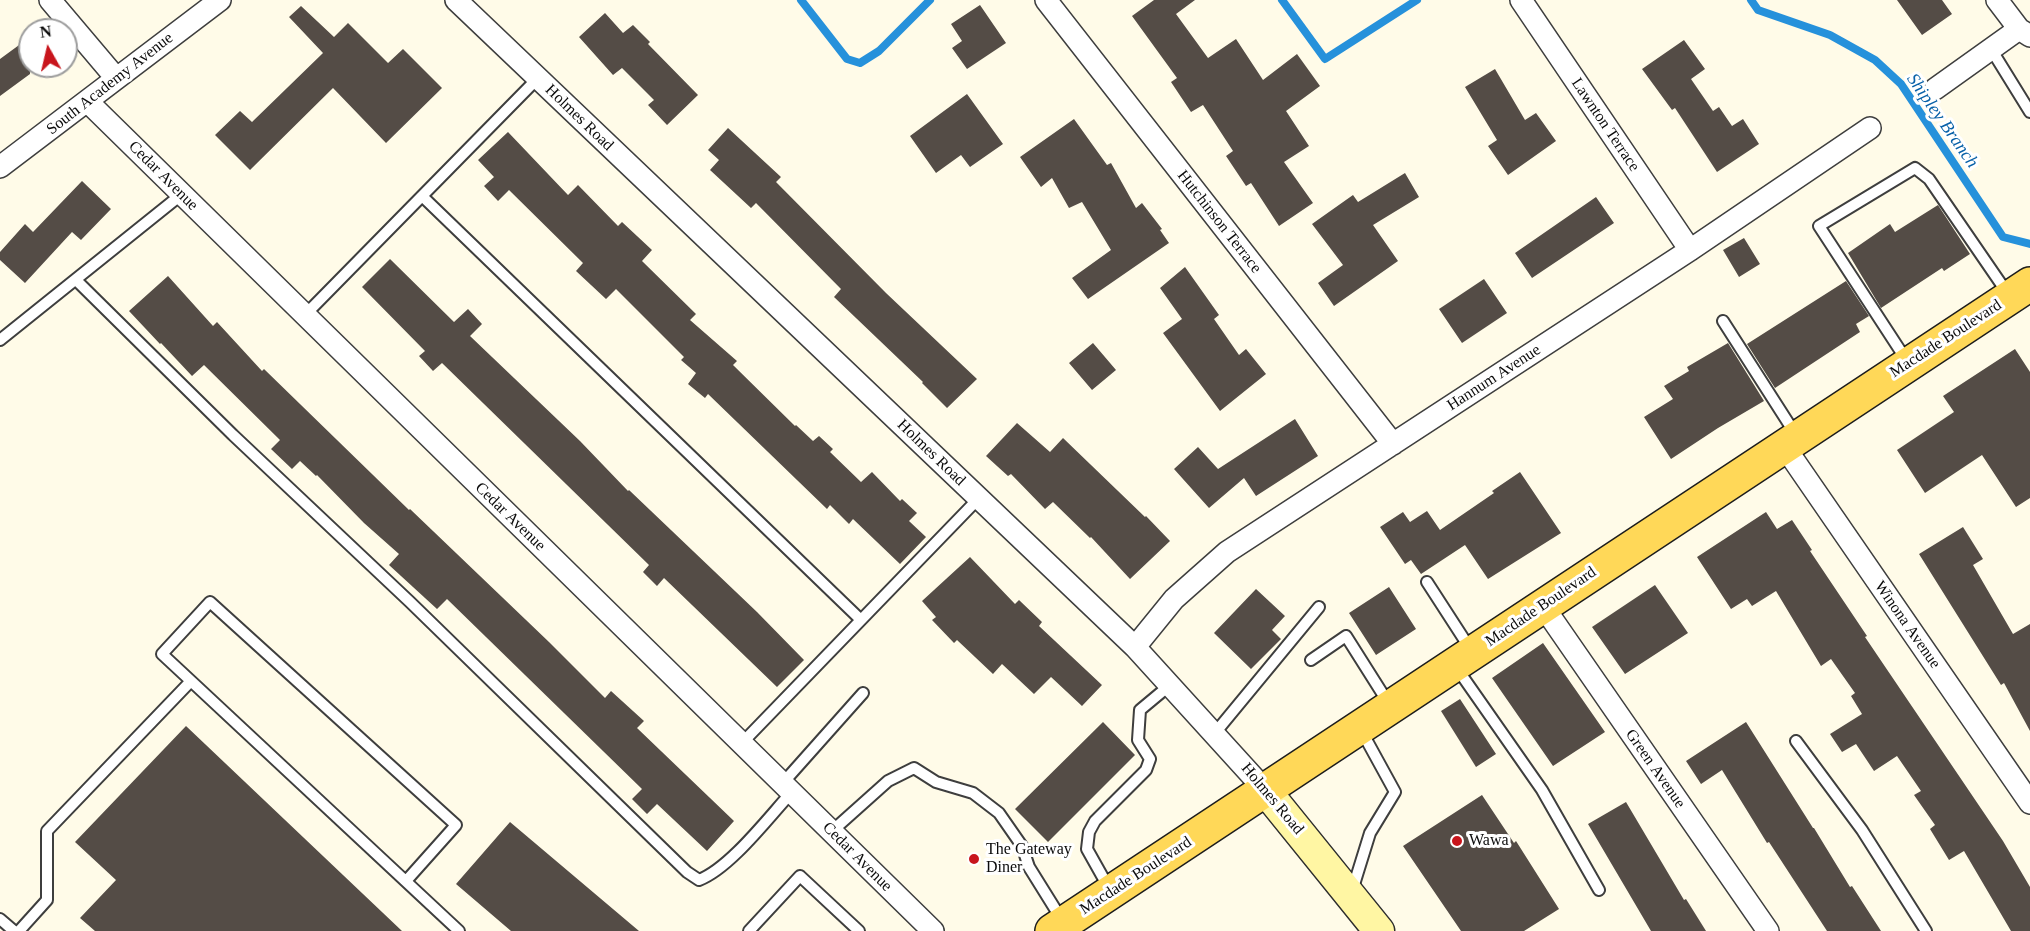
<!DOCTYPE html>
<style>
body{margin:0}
#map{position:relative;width:2030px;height:931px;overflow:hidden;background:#fffbe8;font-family:"Times New Roman",serif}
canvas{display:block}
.north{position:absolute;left:18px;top:18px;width:60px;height:60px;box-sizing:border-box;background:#fff;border:2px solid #9d9d9d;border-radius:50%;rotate:352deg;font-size:16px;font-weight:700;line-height:24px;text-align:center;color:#0b0b0b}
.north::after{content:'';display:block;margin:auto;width:21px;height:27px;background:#c8151c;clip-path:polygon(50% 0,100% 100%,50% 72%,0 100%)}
</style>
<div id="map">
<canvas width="2030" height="931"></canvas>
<div class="north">N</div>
</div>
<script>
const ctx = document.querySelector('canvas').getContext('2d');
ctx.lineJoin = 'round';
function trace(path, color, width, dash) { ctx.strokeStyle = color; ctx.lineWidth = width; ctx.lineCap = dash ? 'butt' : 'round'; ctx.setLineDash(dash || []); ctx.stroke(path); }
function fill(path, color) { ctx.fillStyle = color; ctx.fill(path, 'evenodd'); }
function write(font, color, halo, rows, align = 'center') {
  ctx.font = font + ' "Times New Roman",serif'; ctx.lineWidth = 6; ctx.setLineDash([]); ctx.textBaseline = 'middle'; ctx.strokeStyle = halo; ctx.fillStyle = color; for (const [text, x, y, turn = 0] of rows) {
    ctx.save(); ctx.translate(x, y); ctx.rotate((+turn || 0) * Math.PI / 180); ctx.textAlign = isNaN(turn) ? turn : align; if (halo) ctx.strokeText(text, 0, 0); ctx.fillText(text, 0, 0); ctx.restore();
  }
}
const stream = new Path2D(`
 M801,0l46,59 13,4 19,-12 51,-51
 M1282,0l43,59 92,-59
 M1751,0l7,10 72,25 45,25 26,24 102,153 27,7`);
const building = new Path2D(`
 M1154,0h41l-19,14 32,44 28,-19 27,41 34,-26 23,32 -34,25 23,35 -25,16 29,41 -34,23 -28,-43 -5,3 -20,-30 7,-5 -30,-46 -12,7 -20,-30 6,-4 -45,-62z
 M1897,0h45l10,14 -30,21z
 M980,5l26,38 -39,26 -15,-21 10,-7 -11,-17z
 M301,6l33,31 14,-14 40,40 15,-14 39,39 -56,55 -53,-55 -83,82 -35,-35 25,-24 12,11 71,-69 -34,-36z
 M605,13l18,20 10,-8 17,17 -2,2 50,51 -31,30 -19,-20 6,-5 -32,-32 -9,7 -34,-38z
 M30,37v37l-30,22v-37z
 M1684,40l21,29 -14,10 22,32 6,-4 13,19 11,-7 16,25 -42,28 -42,-64 -3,2 -30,-41z
 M1495,69l30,51 11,-7 20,28 -48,34 -20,-29 9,-6 -32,-53z
 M967,94l36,50 -33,23 -9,-12 -25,18 -26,-37z
 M1074,119l33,46 4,-2 25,45 6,-5 20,26 -2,1 9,13 -81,56 -16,-21 39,-28 -29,-48 -13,6 -17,-30 -11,9 -21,-30z
 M728,128l53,49 -5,5 110,111 91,86 -30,29 -25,-25 1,-1 -89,-85 7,-8 -85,-86 -5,5 -41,-38 9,-10 -11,-10z
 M508,132l60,63 10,-10 40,41 4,-4 30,28 -10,11 54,53 -6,6 47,41 -4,4 62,61 1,-1 17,16 6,-5 14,13 -3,3 31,30 11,-10 28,29 2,-2 15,14 -8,8 17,16 -26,27 -47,-45 -4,5 -19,-19 -3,4 -119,-115 -3,4 -17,-14 8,-11 -15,-13 3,-3 -68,-68 -10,10 -30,-28 7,-8 -74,-73 -11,11 -14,-15 10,-9 -16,-17z
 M1405,173l14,24 -46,28 25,36 -64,45 -16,-23 25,-18 -31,-41 41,-29 5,7z
 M82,181l29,28 -30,31 -9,-8 -47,51 -25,-23v-8l25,-28 8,8z
 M1596,197l18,26 -82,55 -17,-25z
 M1938,205l32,49 -26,17 -2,-3 -61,40 -33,-55 42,-29 5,8z
 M1744,238l16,26 -21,13 -16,-27z
 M390,259l64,63 14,-13 14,15 -12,12 110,105 48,50 1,-1 128,122 47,48 -27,27 -113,-109 -7,8 -14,-14 6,-7 -207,-202 -9,8 -14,-15 6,-5 -63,-64z
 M1185,267l34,48 -5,4 25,36 7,-6 20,25 -46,37 -57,-78 19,-14 -22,-31z
 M168,276l45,50 4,-4 45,49 2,-2 145,141 1,-1 139,133 56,56 6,-7 33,30 -7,7 97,93 -27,30 -50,-47 -10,10 -15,-15 10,-10 -195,-190 -10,10 -48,-44 10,-11 -35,-31 -47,-48 -1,1 -16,-15 -8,8 -21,-20 9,-9 -76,-75 -12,11 -31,-33 -1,1 -31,-33z
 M1484,279l23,34 -45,30 -23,-34z
 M1846,281l23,35 -13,8 4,8 -85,56 -28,-44z
 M1093,343l23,27 -24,20 -23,-27z
 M1728,343l36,58 -46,27 -47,31 -27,-42 29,-18 -9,-13 25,-15 -2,-4z
 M2015,349l15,23v126l-14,9 -34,-52 -57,38 -28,-43 57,-38 -11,-16z
 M1295,419l23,37 -62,40 -12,-18 -35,30 -35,-39 24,-22 20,22z
 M1017,423l33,29 13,-14 82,79 1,-1 24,25 -40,38 -39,-42 -1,1 -37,-36 -8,7 -34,-35 -3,2 -22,-20z
 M1520,472l41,61 -73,46 -23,-34 -44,29 -10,-14 -6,4 -25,-37 23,-15 7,10 17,-11 13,19 54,-37 -2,-2z
 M1766,512l11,17 15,-9 20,30 -2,1 57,85 -2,1 138,204 27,46v44h-19l-47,-80 -15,9 -19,-31 5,-4 -21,-30 7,-4 -24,-35 -23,15 -18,-27 -14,8 -12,-18 32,-20 -11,-18 4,-3 -24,-34 -10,7 -45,-75 -24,15 -5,-7 -16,10 -34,-52z
 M1963,527l20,32 -10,6 40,69 17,-10v107l-26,-48 -3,2 -82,-131z
 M970,557l45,47 4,-4 23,22 -3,4 63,59 -20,21 -31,-29 -17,17 -32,-30 -9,10 -36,-34 -3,3 -22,-23 4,-3 -14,-16z
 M1655,585l33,48 -63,41 -33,-47z
 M1389,587l27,42 -40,26 -27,-42z
 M1256,589l29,27 -13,14 9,9 -30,30 -37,-36z
 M1543,643l62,89 -52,34 -61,-88z
 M1460,699l36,55 -20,13 -35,-56z
 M1103,722l32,33 -87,87 -33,-33z
 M1746,722l67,106h1l36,59 2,-1 29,45h-54l-58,-89 -2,1 -45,-73 -21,14 -15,-23z
 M186,726l216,205h-307l-15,-13 36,-38 -41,-38z
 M1482,795l32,48 2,-2 43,68 -35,22h-63l-58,-85z
 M1626,802l58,98 2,-1 20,32h-55l-63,-107z
 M510,822l129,109h-128l-55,-47z`);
const lane = new Path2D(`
 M1991,49l39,63
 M422,196l439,424
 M76,280l157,155 177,167 277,270 12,8c31,-12 69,-62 92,-87
 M305,315l233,-237
 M1723,321l73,114
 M0,340l182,-146
 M1907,361l-88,-135 96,-58 14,11 79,115
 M1427,582l44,68
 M1311,660l35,-24 43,68
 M1456,667l86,123 57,100
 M191,681l-29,-27 48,-52 246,223 -50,56
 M1215,733l104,-126
 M1796,741l66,89 64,101
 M741,744l238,-246
 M782,784l81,-91
 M831,832l57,-51 26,-13 22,14 37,11 26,20 23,33 7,21 33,53
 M1110,890l-23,-41 2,-17 6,-11 51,-51 4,-11 -12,-19 2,-30 30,-25
 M1352,891l18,-58 25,-41 -34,-62
 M0,919l14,12
 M19,931l28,-31v-69l144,-150 268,250
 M749,931l51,-55 59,55`);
const street = new Path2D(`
 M50,0l66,78
 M456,0l679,647 130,143
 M1046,0l347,444
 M1521,0l169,250
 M1997,0l22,29 11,7
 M1935,89l84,-60
 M88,102l845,829
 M0,167l220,-167
 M1784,446l246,357
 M1543,606l225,325
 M1135,647l39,-48 53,-47 463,-302 180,-122`);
const secondary = new Path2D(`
 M1265,790l114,141`);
const primary = new Path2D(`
 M1052,931l978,-647`);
const markers = [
 [1457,841,6,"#c8151c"],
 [974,859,6,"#c8151c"]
];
const streetNames = [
 ["South Academy Avenue",110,84,-38],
 ["Holmes Road",579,118,44],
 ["Lawnton Terrace",1605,125,56],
 ["Cedar Avenue",163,176,45],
 ["Hutchinson Terrace",1219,222,52],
 ["Macdade Boulevard",1946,339,-33],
 ["Hannum Avenue",1494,378,-33],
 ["Holmes Road",931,453,44],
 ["Cedar Avenue",510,517,44],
 ["Macdade Boulevard",1541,607,-34],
 ["Winona Avenue",1907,625,55],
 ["Green Avenue",1655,769,55],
 ["Holmes Road",1272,799,50],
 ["Cedar Avenue",857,857,45],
 ["Macdade Boulevard",1136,876,-33]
];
const poiNames = [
 ["Wawa",1469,841],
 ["The Gateway",986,850],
 ["Diner",986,868]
];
const waterNames = [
 ["Shipley Branch",1942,121,55]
];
trace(stream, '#2691db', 8);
fill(building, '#544c46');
trace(lane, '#3e3e3e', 14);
trace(street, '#3e3e3e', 24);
trace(secondary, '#2d2d2d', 33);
trace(primary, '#1c1c1c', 36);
trace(lane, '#fff', 10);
trace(street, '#fff', 21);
trace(secondary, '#fff6a3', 30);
trace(primary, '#ffd858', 33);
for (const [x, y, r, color] of markers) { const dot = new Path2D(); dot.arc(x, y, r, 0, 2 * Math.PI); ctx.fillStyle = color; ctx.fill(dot); trace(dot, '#fff', 2); }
write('16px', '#0b0b0b', '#fff', streetNames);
write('16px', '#0b0b0b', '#fff', poiNames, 'left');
write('italic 18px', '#0861a8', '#fff', waterNames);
</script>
